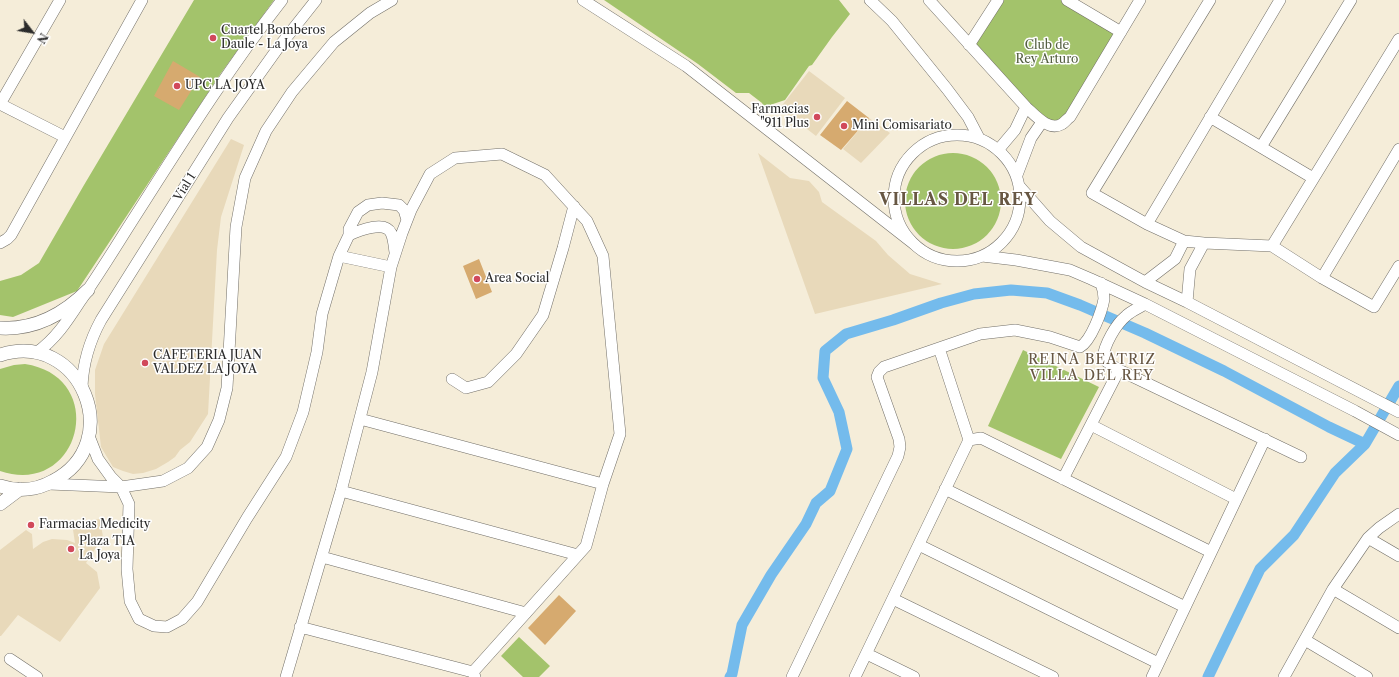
<!DOCTYPE html>
<style>
body{margin:0}
#map{position:relative;width:1399px;height:677px;overflow:hidden;background:#f5edd9;font-family:"Libre Caslon Text",serif}
canvas{display:block}
.north{position:absolute;left:12px;top:12px;width:40px;height:40px;-webkit-text-stroke:3px #fff;paint-order:stroke;rotate:121deg;font-size:11px;font-weight:700;line-height:16px;text-align:center;color:#2b2b2b}
.north::after{content:'';display:block;margin:auto;width:14px;height:18px;background:#2b2b2b;clip-path:polygon(50% 0,100% 100%,50% 72%,0 100%)}
</style>
<div id="map">
<canvas width="1399" height="677"></canvas>
<div class="north">N</div>
</div>
<script>
const ctx = document.querySelector('canvas').getContext('2d');
ctx.lineJoin = 'round';
function fill(path, color) { ctx.fillStyle = color; ctx.fill(path, 'evenodd'); }
function trace(path, color, width, dash) { ctx.strokeStyle = color; ctx.lineWidth = width; ctx.lineCap = dash ? 'butt' : 'round'; ctx.setLineDash(dash || []); ctx.stroke(path); }
function write(font, color, halo, rows, align = 'center') {
  ctx.font = font + ' "Libre Caslon Text",serif'; ctx.lineWidth = 3; ctx.setLineDash([]); ctx.textBaseline = 'middle'; ctx.strokeStyle = halo; ctx.fillStyle = color; for (const [text, x, y, turn = 0] of rows) {
    ctx.save(); ctx.translate(x, y); ctx.rotate((+turn || 0) * Math.PI / 180); ctx.textAlign = isNaN(turn) ? turn : align; if (halo) ctx.strokeText(text, 0, 0); ctx.fillText(text, 0, 0); ctx.restore();
  }
}
const built = new Path2D(`
 M809,71l36,27 -29,38 -36,-28z
 M869,118l21,15 -29,30 -18,-14z
 M231,139l13,6 -23,72 -4,33 -9,164 -18,28 -10,8 -5,7 -7,5 -12,7 -13,4 -10,1 -10,-3 -10,-4 -12,-20 -6,-53v-24l9,-26z
 M758,153l32,25 19,3 10,11 3,10 54,39 12,14 22,19 32,10 -127,30z
 M100,519l3,18 -17,26 11,9 3,16 -40,54 -42,-27 -17,21h-1v-86l26,-20 6,4 1,15 10,-7 9,-3 15,1 8,3 -3,-20z`);
const green = new Path2D(`
 M194,0h80l-53,73 -144,218 -64,26 -13,-2v-34l21,-6 18,-12 45,-78z
 M604,0h235l11,14 -18,23 -20,28 -3,1 -24,34 -21,7 -2,-4 -13,-10h-13l-38,-29z
 M998,0h70l53,32 -51,85 -17,9 -84,-81z
 M905 201a48 48 0 1 1 96 0a48 48 0 1 1-96 0Z
 M1023,350l76,37 -38,72 -73,-33z
 M25,364c85,13 56,134 -25,107v-102l14,-4z
 M519,637l31,29 -11,11h-16l-22,-21z`);
const canal = new Path2D(`
 M730,677l2,-3 10,-49 29,-50 35,-51 10,-21 14,-12 17,-42 -8,-37 -16,-34 2,-27 21,-17 47,-14 48,-17 33,-9 37,-4 36,3 33,12 65,28 79,38 105,56 36,17
 M1208,677l52,-108 34,-34 41,-62 30,-29 34,-58`);
const building = new Path2D(`
 M173,61l27,16 -21,33 -25,-14z
 M847,101l22,17 -28,32 -21,-15z
 M479,259l13,33 -16,7 -13,-33z
 M559,595l17,16 -31,34 -17,-17z`);
const minor = new Path2D(`
 M583,0l103,66 228,178
 M870,0l22,21 55,68 21,28 11,21
 M929,0l97,107c9,8 23,25 36,17 3,-2 5,-5 8,-7l70,-117
 M1067,0l54,32
 M1210,0l-118,193 55,31 37,17 20,2 68,3 50,32 52,29 25,-41
 M969,45l29,-45
 M0,104l60,-104
 M0,104l65,33
 M1210,117l103,61
 M894 198a63 63 0 1 1 126 0a63 63 0 1 1-126 0Z
 M1261,147l90,-147
 M999,149l16,-19 11,-23
 M1017,175l14,-37 11,-16
 M1020,187l30,34 31,26 64,35 42,20 212,110
 M1147,224l133,-224
 M349,235c9,-4 36,-15 42,-2 3,6 3,14 4,19
 M0,243l7,-4 4,-4 131,-235
 M1272,246l127,-207
 M339,256l52,11
 M982,256l34,4 54,10 21,9 54,25 210,107 44,24
 M1322,278l77,-129
 M1145,282l30,-23 9,-18
 M1187,302l3,-33 14,-26
 M1145,304c-6,4 -14,7 -19,12 -10,8 -22,29 -23,42l4,4 12,8 182,87
 M939,348l30,92 12,-2 230,114
 M36,353c20,-14 32,-33 45,-53 16,-23 31,-47 46,-71 50,-78 98,-156 155,-229
 M452,379l14,9 22,-6 28,-28 27,-39 20,-67 11,-42
 M82,387c1,-25 7,-45 19,-67l127,-202 50,-70 38,-48
 M360,419l243,65
 M1091,425l145,74
 M89,436l9,23 13,18 10,10 8,17 -2,65 3,32 9,18 15,7 13,1 15,-8 15,-17 50,-84 39,-61 17,-45 14,-60 5,-38 17,-58 10,-21v-6l9,-17 10,-7 14,-2 17,2 5,5 3,10
 M1063,479l56,-109
 M49,484l72,3 42,-6 25,-13 19,-21 12,-27 8,-32 9,-161 9,-49 21,-47 26,-39 42,-50 36,-29 22,-13
 M945,489l240,118
 M341,491l237,64
 M1368,538l31,18
 M919,545l239,118
 M322,557l204,56
 M1333,589l66,39
 M893,599l160,78
 M300,627l173,45
 M1305,640l62,37
 M867,654l47,23
 M10,659l27,18
 M286,677l55,-186 31,-119 19,-105 11,-34 9,-23 19,-36 25,-16 47,-4 43,21 42,46 16,35 17,178 -17,50 -17,62 -113,126 2,5
 M792,677l106,-221 2,-9 -1,-8 -22,-62 2,-5 5,-5 96,-33 35,-4 35,7 30,10c11,-6 22,-36 24,-48 0,-5 -1,-10 -3,-16
 M855,677l114,-237
 M1152,677l113,-238
 M1284,677l49,-88 35,-51 11,-10 20,-14`);
const major = new Path2D(`
 M0,328c35,2 64,-14 88,-38
 M0,355c81,-26 127,88 53,126 -16,9 -35,11 -53,5
 M0,504l20,-15`);
const markers = [
 [213,38,4,"#d1495b"],
 [177,86,4,"#d1495b"],
 [817,117,4,"#d1495b"],
 [844,126,4,"#d1495b"],
 [477,279,4,"#d1495b"],
 [145,363,4,"#d1495b"],
 [31,525,4,"#d1495b"],
 [71,549,4,"#d1495b"]
];
const poiNames = [
 ["Cuartel Bomberos",221,31],
 ["Daule - La Joya",221,45],
 ["UPC LA JOYA",185,86],
 ["Farmacias",809,110,"right"],
 ["\"911 Plus",809,124,"right"],
 ["Mini Comisariato",852,126],
 ["Area Social",485,279],
 ["CAFETERIA JUAN",153,356],
 ["VALDEZ LA JOYA",153,370],
 ["Farmacias Medicity",39,525],
 ["Plaza TIA",79,542],
 ["La Joya",79,556]
];
const parkNames = [
 ["Club de",1047,46],
 ["Rey Arturo",1047,60]
];
const streetNames = [
 ["Vial 1",185,187,-58]
];
const quarterNames = [
 ["REINA BEATRIZ",1092,360],
 ["VILLA DEL REY",1092,376]
];
const districtNames = [
 ["VILLAS DEL REY",958,200]
];
fill(built, '#e8d9ba');
fill(green, '#a3c36b');
trace(canal, '#74bbec', 11);
fill(building, '#d6aa6f');
trace(minor, '#726f68', 12);
trace(major, '#726f68', 14);
trace(minor, '#fff', 11);
trace(major, '#fff', 13);
for (const [x, y, r, color] of markers) { const dot = new Path2D(); dot.arc(x, y, r, 0, 2 * Math.PI); ctx.fillStyle = color; ctx.fill(dot); trace(dot, '#fff', 1.5); }
write('12px', '#2b2b2b', '#fff', poiNames, 'left');
write('12px', '#556041', '#fff', parkNames);
write('12px', '#2b2b2b', '#fff', streetNames);
ctx.letterSpacing = '1px';
write('14px', '#675743', '#fff', quarterNames);
ctx.letterSpacing = '0px';
ctx.letterSpacing = '1px';
write('bold 16px', '#675743', '#fff', districtNames);
ctx.letterSpacing = '0px';
</script>
